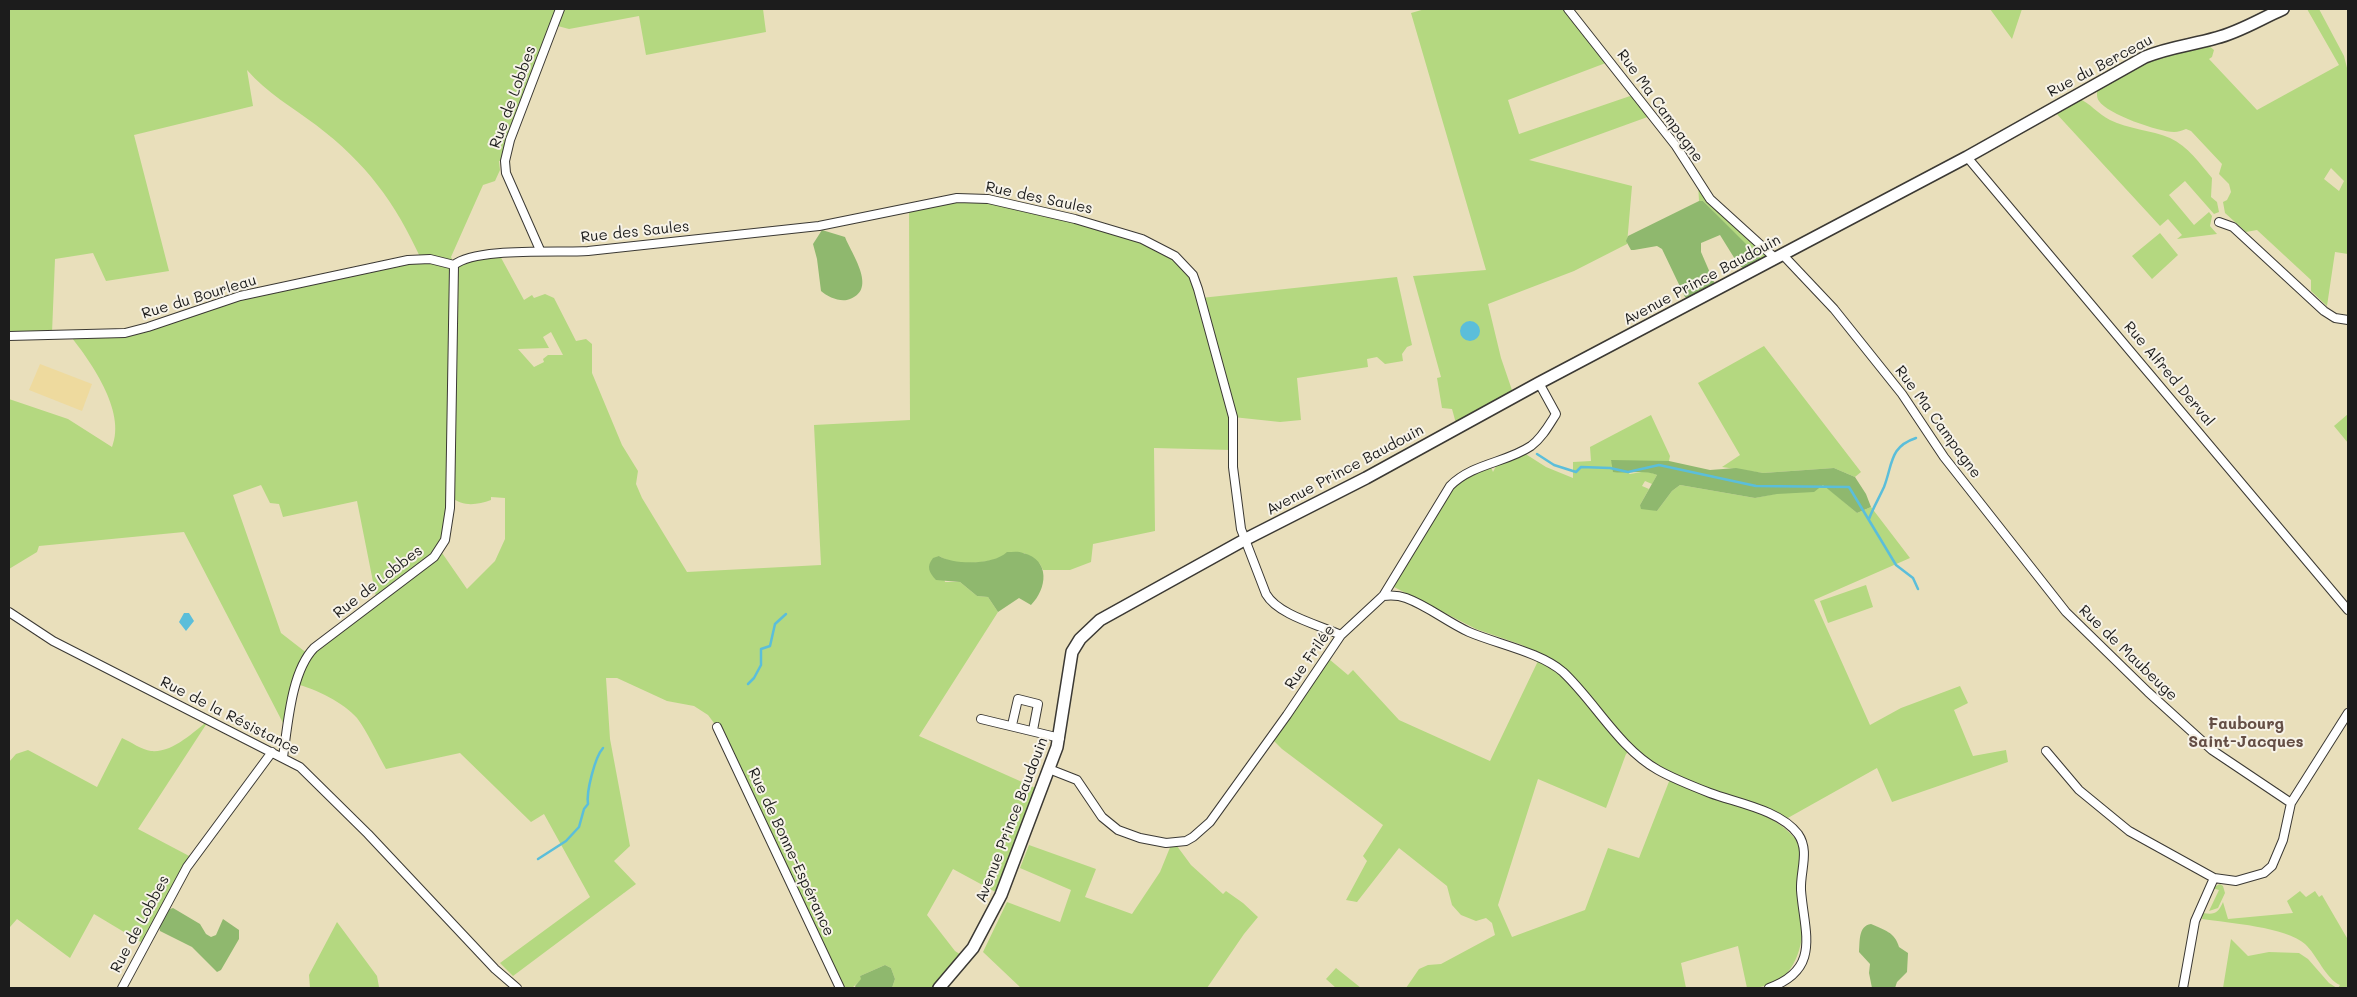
<!DOCTYPE html>
<meta charset="utf-8">
<style>
body{margin:0}
#map{position:relative;width:2357px;height:997px;overflow:hidden;background:#e9dfbb;font-family:Mali,sans-serif}
canvas{display:block}
.frame{position:absolute;inset:0;border:10px solid #1c1c1c;pointer-events:none}
</style>
<div id="map">
<canvas width="2357" height="997"></canvas>
<div class="frame"></div>
</div>
<script>
const ctx = document.querySelector('canvas').getContext('2d');
ctx.lineJoin = 'round';
function fill(path, color) { ctx.fillStyle = color; ctx.fill(path, 'evenodd'); }
function trace(path, color, width, dash) { ctx.strokeStyle = color; ctx.lineWidth = width; ctx.lineCap = dash ? 'butt' : 'round'; ctx.setLineDash(dash || []); ctx.stroke(path); }
function write(font, color, halo, rows, align = 'center') {
  ctx.font = font + ' Mali,sans-serif'; ctx.lineWidth = 4; ctx.setLineDash([]); ctx.textBaseline = 'middle'; ctx.strokeStyle = halo; ctx.fillStyle = color; for (const [text, x, y, turn = 0] of rows) {
    ctx.save(); ctx.translate(x, y); ctx.rotate((+turn || 0) * Math.PI / 180); ctx.textAlign = isNaN(turn) ? turn : align; if (halo) ctx.strokeText(text, 0, 0); ctx.fillText(text, 0, 0); ctx.restore();
  }
}
const green = new Path2D(`
 M9,9h754l3,23 -120,23 -7,-39 -70,13 -15,-4 -49,136h-6l1,9 -5,11 -12,4 -32,72 4,8 44,-11 25,46 8,-5 2,3 11,-4 9,4 22,43 10,-2 6,5v29l30,72 16,26 -2,13 6,14 45,74 134,-7 -7,-140 96,-5 -1,-212 48,-10 31,1 154,40 44,26 15,33 196,-21 15,68 -5,2 -5,7 1,7 -18,3 -8,-7 -10,2 1,8 -71,11 4,42 -21,2 -47,-5 -1,33 -78,-2 1,83 -62,13 -2,18 -21,8h-27l-3,-6 -16,-11c-26,5 -61,18 -85,3l6,26h15l17,14 11,1 10,15 -79,124 121,54 -39,105 -48,-26 -26,46 28,36 11,7 -27,30h-47l3,-9 -4,-11 -6,-3 -25,11 2,3 -10,9h-12l-123,-261 -9,-12 -14,-9 -27,-5 -50,-23h-11l4,61 20,107 -16,15 22,23 -123,92 -13,-13 90,-66 -46,-83 -13,8 -71,-69 -74,16c-9,-16 -18,-36 -29,-51 -13,-15 -41,-29 -61,-34l-8,40 -5,-1 -99,-191 -145,14 -2,6 -28,17v-170l59,20 44,28c15,-36 -23,-88 -44,-114h57l87,-28 209,-46c-26,-57 -55,-96 -105,-134 -24,-18 -49,-32 -69,-55l6,36 -119,29 35,136 -63,10 -13,-28 -38,6 -3,74 -43,3zM551,332l12,23h-15l-5,4 1,3 -10,5 -16,-18 31,-1 -6,-11zM261,485l9,18 9,1 4,13 74,-16 20,101 -69,52 -27,-21 -48,-138zM451,497c12,10 26,8 40,3v-3l14,1v41l-10,22 -28,28 -27,-39z
 M1425,9h143l43,52 -103,39 11,34 117,-40 17,21 -124,45 103,26 -5,58 -53,27 -86,33 13,54 13,38 -57,31 -5,-18 -10,-1 -5,-30 4,-1 -28,-101 73,-6 -75,-257z
 M1990,9h32l-10,30z
 M2307,9h12l25,47 4,16v182l-13,-2 -8,54 -16,-15v-11l-54,-50 -11,2 -21,-19 -2,-11 4,-2 4,-8 -2,-8 -10,-10 3,-10 -31,-33 -5,-2c-3,1 -8,3 -12,3 -15,0 -67,-18 -75,-31 -3,-4 -2,-10 -1,-15 35,-17 71,-36 111,-40l5,4 -2,7 -3,2 48,51 82,-45zM2331,168l13,13 -5,10 -15,-12z
 M2078,98c12,5 20,16 32,22 18,9 41,10 60,18 18,8 30,26 42,40l-1,19 6,5 2,10 -5,2 -29,-33 -16,14 25,30 15,-13 3,4 -2,10 7,8 -40,5 5,-4 -14,-16 -8,7 -106,-115z
 M1698,182l77,76 -11,6 -61,-63h-4z
 M2160,233l18,22 -26,24 -20,-23z
 M1764,346l97,126 -6,5 -21,-9 -71,5 -41,-6 18,-12 -42,-72z
 M2348,414v29l-14,-17z
 M1651,415l19,41 -1,5h-58l19,13 17,-3 10,4 -5,9 -7,-3 -3,5 7,3 -9,16 17,6 15,-20 8,-6 75,13 68,-14 34,29 14,-6 39,51 -96,42 56,125 31,-17 59,-22 8,17 -14,7 19,46 33,-6 2,12 -116,40 -15,-34 -91,51 -73,-27 -58,-27 -22,-18 -74,-82 -37,-20 -46,-16 -82,-42 1,-8c16,-25 47,-87 71,-101 7,-5 17,-8 25,-11l2,5 4,-8 27,-11 22,14 27,11v-16l18,-1 -1,-14z
 M1866,585l7,22 -45,16 -8,-22z
 M1329,659l19,16 5,-5 46,50 91,41 48,-100c37,16 66,59 93,89l-5,4 -20,54 -68,-29 -40,126 14,32 73,-27 23,-62 31,10 31,-79c39,14 108,31 130,66 2,50 22,143 -53,143l-9,-42 -57,17 5,25h-280l13,-19 9,-4 13,-1 54,-29 -3,-12 -6,-5 -10,3 -15,-6 -9,-10 -5,-19 -48,-38 -42,54 -11,-2 21,-39 -4,-5 20,-31 -101,-76 -9,-9z
 M209,720l-71,109 55,29 -49,86 -50,-30 -24,44 -53,-39 -7,8 -1,8v-173l7,-8 12,-4 69,37 25,-49c9,4 20,12 29,13 22,2 42,-19 58,-31z
 M1029,845l67,24 -11,28 47,17 28,-42 11,-27 6,1 14,19 32,29 3,-3 17,12 15,14 -14,17 -37,54h-186l-38,-36 24,-50 53,20 11,-32 -51,-22z
 M2220,884l3,2 2,7 -7,15 -9,3 10,-21 -7,-2z
 M2300,891l6,6 9,-6 4,6 3,-2 25,43 1,50h-10l2,-3c-14,-6 -23,-30 -35,-41 -19,-17 -76,-21 -103,-25l1,-6c12,2 15,0 20,-11l5,17 65,-6 -6,-12z
 M337,922l40,54 2,11 -69,1 -1,-13z
 M2231,939l17,17 21,-4 30,1 9,6 21,24 8,5h-114z
 M1336,968l25,20h-25l-10,-9z`);
const forest = new Path2D(`
 M1699,201h4l59,59 -17,10 -7,-6 -18,-29 -19,8v9l16,37 -25,13 -7,-5 -23,-48 -5,-3 -23,4h-3l-5,-9 2,-5z
 M822,230l23,7c6,16 33,52 5,62 -9,4 -22,-2 -29,-8l-4,-32 -4,-15z
 M1611,460l58,1 41,9 26,-2 27,5 71,-5 21,9 11,17 5,13 -14,6 -34,-28 -9,7 -37,2 -22,4 -75,-13 -8,6 -15,20 -16,-2 -1,-4 17,-30c-14,-6 -29,-1 -44,-3z
 M1007,552c5,0 12,-1 16,1 28,7 24,36 8,52l-12,-7 -21,14 -10,-15 -11,-1 -17,-14 -24,-2c-7,-8 -10,-13 -3,-22l6,-2c15,9 55,9 68,-4z
 M173,908l27,16 6,10 5,3 5,-2 7,-16 16,11v9l-18,31 -4,2 -25,-25 -32,-16 -1,-5 8,-16z
 M1871,924c13,6 24,8 28,23l9,6 -1,19 -10,10 -2,6h-23l-3,-15 1,-9 -11,-12c1,-10 -1,-26 12,-28z
 M885,965l6,3 4,11 -3,9h-36l-1,-2 6,-7 -1,-3z`);
const sand = new Path2D(`
 M40,364l52,20 -10,27 -53,-21z`);
const water = new Path2D(`
 M1460 331a10 10 0 1 1 20 0a10 10 0 1 1-20 0Z
 M184,613h5l5,8 -8,10 -7,-9z`);
const stream = new Path2D(`
 M1537,454l17,11 22,7 5,-5 29,1 18,4 31,-7 97,21 93,1 47,78 17,13 5,11
 M1869,519c4,-11 10,-21 15,-32 9,-23 5,-40 32,-49
 M748,684l6,-6 7,-13v-16l9,-3 5,-22 11,-10
 M538,859l28,-18 13,-14 5,-18 4,-5c-2,-12 7,-47 15,-56`);
const street = new Path2D(`
 M1568,9l108,137 34,53 65,59
 M1967,157l381,453
 M2219,222l14,5 91,84 11,7 13,2
 M540,250l-34,-77 -1,-12 5,-21 50,-131
 M1782,254l52,55 68,85 42,63 122,155 82,80 64,58 79,53
 M454,265c21,-18 105,-12 134,-14l231,-25 138,-28 31,1 87,20 67,20 33,17 18,19 5,14 35,128v50l8,62 25,65c12,21 53,31 75,41
 M9,336l116,-3 23,-6 92,-31 168,-36 22,-1 24,6
 M1383,596c8,-1 15,-1 23,2 22,8 41,24 63,34 28,12 71,20 94,40 32,30 56,76 95,98 16,9 34,16 52,23 27,10 70,17 88,41 12,17 2,37 3,56 3,42 21,79 -32,98
 M9,612l44,29 247,126 68,67 127,135 22,19
 M981,719l79,19
 M1012,725l6,-26 20,5 -5,26
 M717,727l123,261
 M2046,751l33,39 50,41 85,47 22,3 28,-8 8,-7 11,-26 8,-37 57,-90
 M283,757c5,-33 8,-85 31,-109l120,-91 11,-17 5,-32 4,-243
 M1049,769l28,11 25,37 16,13 22,8 26,5 20,-2 7,-4 17,-15 77,-107 54,-80 42,-39 67,-110c23,-23 56,-23 81,-40 11,-8 18,-21 25,-32l-17,-31
 M122,988l65,-121 85,-115
 M2183,988l12,-67 19,-43`);
const secondary = new Path2D(`
 M939,988l34,-40 28,-53 56,-148 15,-95 8,-13 20,-19 146,-81 120,-61 173,-95 428,-226 178,-100c24,-10 47,-12 71,-19 24,-6 44,-19 67,-29`);
const streetNames = [
 ["Rue du Berceau",2100,66,-28],
 ["Rue de Lobbes",513,97,-70],
 ["Rue Ma Campagne",1660,106,54],
 ["Rue des Saules",1039,198,12],
 ["Rue des Saules",635,232,-6],
 ["Avenue Prince Baudouin",1702,280,-28],
 ["Rue du Bourleau",199,297,-17],
 ["Rue Alfred Derval",2169,374,50],
 ["Rue Ma Campagne",1938,422,54],
 ["Avenue Prince Baudouin",1345,470,-28],
 ["Rue de Lobbes",378,582,-38],
 ["Rue de Maubeuge",2128,653,44],
 ["Rue Frilée",1310,657,-55],
 ["Rue de la Résistance",230,716,27],
 ["Avenue Prince Baudouin",1012,820,-69],
 ["Rue de Bonne-Espérance",791,852,65],
 ["Rue de Lobbes",140,924,-62]
];
const neighbourhoodNames = [
 ["Faubourg",2246,724],
 ["Saint-Jacques",2246,742]
];
fill(green, '#b4d880');
fill(forest, '#8fb86e');
fill(sand, '#eeda9e');
fill(water, '#5bbeda');
trace(stream, '#5bbeda', 2.5);
trace(street, '#3b3934', 10);
trace(secondary, '#3b3934', 14);
trace(street, '#fff', 8);
trace(secondary, '#fff', 11);
write('15px', '#1c1c1c', '#f7f3e8', streetNames);
write('bold 16px', '#644e45', '#f7f3e8', neighbourhoodNames);
</script>
